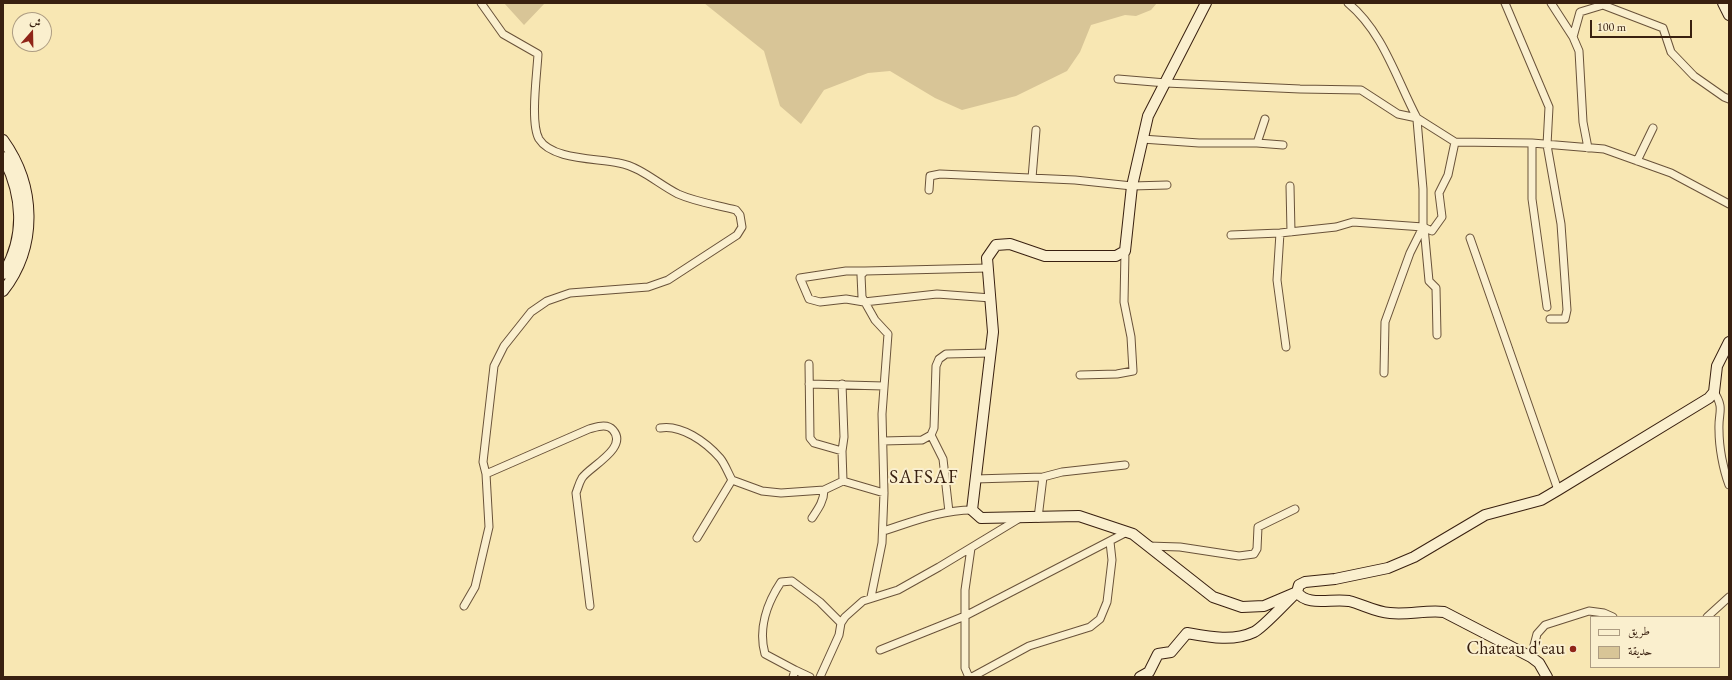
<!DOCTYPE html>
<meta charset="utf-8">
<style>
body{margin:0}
#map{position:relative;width:1732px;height:680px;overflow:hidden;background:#f8e7b3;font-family:"EB Garamond",Amiri,serif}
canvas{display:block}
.frame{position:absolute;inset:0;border:4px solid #392010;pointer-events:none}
.legend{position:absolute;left:1590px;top:616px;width:130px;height:52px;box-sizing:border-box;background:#faefce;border:1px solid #ad9c82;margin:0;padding:5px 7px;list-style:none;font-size:12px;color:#392010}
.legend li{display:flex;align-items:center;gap:8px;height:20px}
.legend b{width:20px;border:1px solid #ad9c82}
.north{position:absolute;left:12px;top:12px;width:40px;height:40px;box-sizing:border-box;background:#faefce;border:1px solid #ad9c82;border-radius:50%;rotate:20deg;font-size:11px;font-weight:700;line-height:16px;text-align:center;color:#392010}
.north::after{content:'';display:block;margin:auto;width:14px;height:18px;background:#8f2418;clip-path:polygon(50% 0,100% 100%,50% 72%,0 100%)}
.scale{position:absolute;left:1590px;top:20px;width:102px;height:18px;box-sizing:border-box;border:2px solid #392010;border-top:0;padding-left:5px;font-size:12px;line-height:14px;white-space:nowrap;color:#392010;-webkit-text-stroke:3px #faefce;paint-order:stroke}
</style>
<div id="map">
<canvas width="1732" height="680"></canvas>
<div class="frame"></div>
<ul class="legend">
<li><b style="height:5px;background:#faefce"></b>طريق</li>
<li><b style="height:11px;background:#d8c597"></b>حديقة</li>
</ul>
<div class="north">ش</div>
<div class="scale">100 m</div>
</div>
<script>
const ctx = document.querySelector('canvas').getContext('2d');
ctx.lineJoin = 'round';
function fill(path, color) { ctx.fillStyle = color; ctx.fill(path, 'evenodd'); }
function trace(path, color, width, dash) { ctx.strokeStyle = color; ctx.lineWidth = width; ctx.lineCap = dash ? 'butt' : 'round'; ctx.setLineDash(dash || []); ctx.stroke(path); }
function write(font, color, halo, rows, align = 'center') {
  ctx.font = font + ' "EB Garamond",serif'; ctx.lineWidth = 4; ctx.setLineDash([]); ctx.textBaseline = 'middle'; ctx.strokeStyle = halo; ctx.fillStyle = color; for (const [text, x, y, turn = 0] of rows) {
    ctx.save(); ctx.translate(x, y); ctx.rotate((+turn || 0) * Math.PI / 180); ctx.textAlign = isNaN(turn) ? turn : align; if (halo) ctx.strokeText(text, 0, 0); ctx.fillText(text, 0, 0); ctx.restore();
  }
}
const green = new Path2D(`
 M504,3h41l-21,22z
 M704,3h453l-6,7 -15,6 -11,-1 -34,10 -11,27 -13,19 -51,25 -54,14 -27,-12 -45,-27 -22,2 -44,17 -23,34 -21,-18 -16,-55z`);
const street = new Path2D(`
 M481,3l22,31 35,20c-1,20 -8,69 1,85 13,21 57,19 80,24 22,4 39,21 59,31 18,8 39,11 58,16l4,5 2,12 -5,8 -69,45 -20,7 -78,6 -23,8 -16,11 -27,34 -10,20 -11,96 3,12 103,-45c8,-2 18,-6 24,1 16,18 -24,37 -31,48 -3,5 -4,10 -6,15l14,113
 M1348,3c35,29 48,75 69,115
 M1505,3l44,104 -2,38 14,79 6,86 -2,9h-15
 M1551,3l22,34 6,14 4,71 5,26
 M1603,5l60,23 8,24 23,24 30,21 5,2
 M1573,37l7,-25 23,-7v-2
 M1118,79l48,4 134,6 61,1 37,24 19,4 38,24 77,1 72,6 67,24 58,31
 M1417,120l6,69v38l9,4 10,-14 -3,-24 9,-18 7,-33
 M1142,139l57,4h58l8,-24
 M1257,143l26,2
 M1532,143v56l15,108
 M1637,161l16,-33
 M1032,178l4,-48
 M1290,186l1,46
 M929,190l1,-14 10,-2 135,6 57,6 35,-1
 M1424,227l5,54 7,7 1,47
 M1280,233l-3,47 9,67
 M1231,235l49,-2 56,-6 17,-5 70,5
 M1470,238l88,252
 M865,271h-19l-46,7 9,21 11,3 26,-3 18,3 73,-8 54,4
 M809,364l1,74 4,5 28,8
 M1384,373l1,-51 25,-69 13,-26
 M1080,375l37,-1 16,-3 -2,-34 -7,-35 1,-51
 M809,384l75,2
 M842,384l2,53 -2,14 1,30
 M1714,392c11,17 4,20 5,38 0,17 4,39 10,55
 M660,428c21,-4 46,14 60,30 5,6 8,15 12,22l30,11 19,2 43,-3 19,-9 41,12
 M931,435l12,24 6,53
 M883,441l39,-1 9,-5 3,-7 2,-62 3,-7 7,-5 45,-1
 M1043,477l19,-5 63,-7
 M975,479l68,-2 -5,41
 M812,518c6,-9 12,-17 12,-28
 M883,531c29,-9 58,-21 89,-21
 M697,538l35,-58
 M1148,546l32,1 59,9 15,-2 3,-5 1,-22 37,-18
 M871,597l11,-54 2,-50 -2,-79 6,-80 -13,-14 -13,-23 -1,-22 4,-4 123,-3
 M464,606l11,-19 14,-60 -3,-53
 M1707,617l22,-20
 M880,650l85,-34 162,-84
 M1531,657l6,-23 8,-9 44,-14 15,2 9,4
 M795,670l15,7
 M793,677l2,-7 -30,-16c-7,-25 2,-51 16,-72l11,-1 28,21 21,21
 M820,677l19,-42 2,-12 4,-6 18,-16 35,-11 41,-23 81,-49
 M971,677l-3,-2 -3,-7v-78l6,-42
 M972,677l57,-31 61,-19 10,-8 7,-17 5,-42 -2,-18`);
const secondary = new Path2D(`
 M1723,3l6,12
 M3,140c33,46 35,106 0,151
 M3,157c20,38 23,80 0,117
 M1140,677l9,-5 9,-18 13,-2 16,-19c22,4 46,9 67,-1 9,-4 34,-32 43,-40l-33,14 -22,1 -29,-10 -80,-63 -54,-18 -98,2 -9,-8 21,-178 -6,-74 9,-13 14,-1 35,12h71l9,-5 7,-65 16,-70 58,-113
 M1547,677l-8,-14 -8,-6 -87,-45c-18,-2 -36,3 -54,1 -15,-1 -28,-9 -41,-12 -17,-3 -42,6 -52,-9l2,-7 6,-3 30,-3 53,-11 26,-11 71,-42 56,-15 17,-10 151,-92 5,-6 3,-26 12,-24`);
const markers = [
 [1573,649,4,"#8f2418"]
];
const poiNames = [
 ["Chateau d'eau",1565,649]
];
const neighbourhoodNames = [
 ["SAFSAF",924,478]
];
fill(green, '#d8c597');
trace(street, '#695239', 9);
trace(secondary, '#392010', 12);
trace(street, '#faefce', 7);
trace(secondary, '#faefce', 10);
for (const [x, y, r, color] of markers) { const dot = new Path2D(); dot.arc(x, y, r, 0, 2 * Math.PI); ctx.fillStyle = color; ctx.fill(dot); trace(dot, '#faefce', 1.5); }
write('18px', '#392010', '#faefce', poiNames, 'right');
ctx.letterSpacing = '1px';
write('19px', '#392010', '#faefce', neighbourhoodNames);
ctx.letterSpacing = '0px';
</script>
